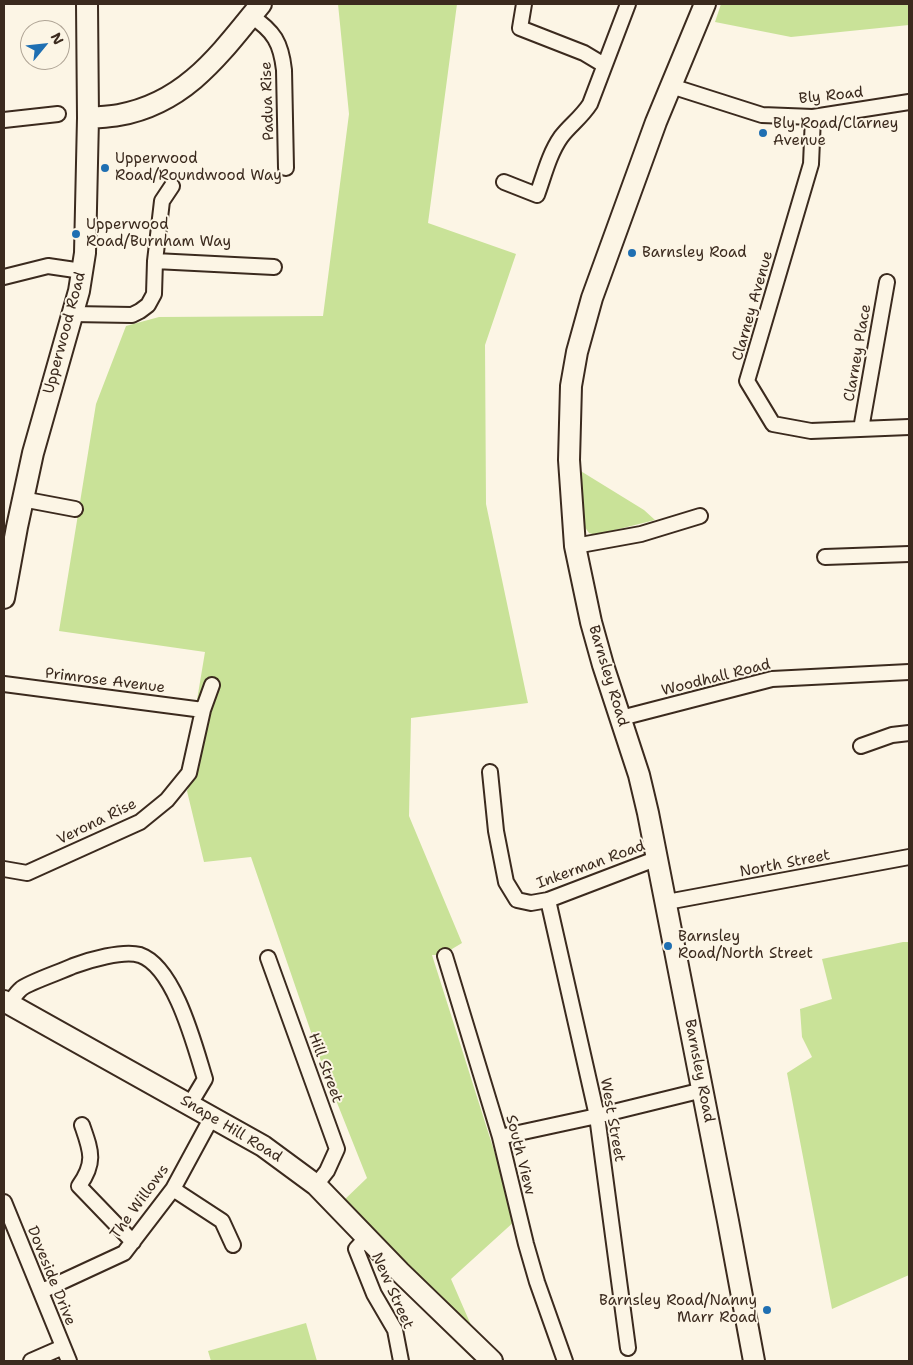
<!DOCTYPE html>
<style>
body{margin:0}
#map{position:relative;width:913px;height:1365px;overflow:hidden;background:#fcf5e5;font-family:"Shantell Sans",sans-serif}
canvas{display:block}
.frame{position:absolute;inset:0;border:5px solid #3b2a1e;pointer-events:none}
.north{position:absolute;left:20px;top:20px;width:50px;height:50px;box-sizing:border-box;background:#fcf5e5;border:1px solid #afa495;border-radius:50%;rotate:62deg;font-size:14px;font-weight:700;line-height:20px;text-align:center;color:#3b2a1e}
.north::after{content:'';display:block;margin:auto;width:18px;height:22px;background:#1f6fb2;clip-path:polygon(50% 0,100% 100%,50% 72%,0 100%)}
</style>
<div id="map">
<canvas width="913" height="1365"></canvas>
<div class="frame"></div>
<div class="north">N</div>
</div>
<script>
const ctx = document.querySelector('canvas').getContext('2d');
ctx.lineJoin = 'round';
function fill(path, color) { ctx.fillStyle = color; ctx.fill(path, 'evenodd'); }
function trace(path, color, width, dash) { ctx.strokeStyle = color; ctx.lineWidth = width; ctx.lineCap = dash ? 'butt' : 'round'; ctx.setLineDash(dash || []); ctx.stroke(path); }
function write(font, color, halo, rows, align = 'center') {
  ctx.font = font + ' "Shantell Sans",sans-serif'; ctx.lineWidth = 4; ctx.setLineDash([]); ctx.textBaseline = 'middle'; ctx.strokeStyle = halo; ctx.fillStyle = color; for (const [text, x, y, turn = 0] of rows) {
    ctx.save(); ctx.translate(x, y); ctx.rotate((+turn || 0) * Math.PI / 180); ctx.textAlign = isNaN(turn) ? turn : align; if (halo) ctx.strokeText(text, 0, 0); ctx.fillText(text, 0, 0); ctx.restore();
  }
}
const green = new Path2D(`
 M338,4h119l-29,219 88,31 -31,91 1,159 42,199 -117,15 -2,98 53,127 -20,12h-10l84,265 -65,59 23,53 -133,-129 26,-25 -43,-108 -73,-213 -47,5 -17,-71 9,-21 10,-68 -9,-2 8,-48 -146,-21 37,-227 30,-78 33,-9 164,-1 26,-202z
 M721,4h188v21l-118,12 -76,-15z
 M579,470l65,40 11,10 -60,15 -6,-2 -5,-7z
 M903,942h6v333l-77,34 -45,-236 25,-16 -10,-20 -2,-28 32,-10 -10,-40z
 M306,1323l11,38h-106l-3,-10z`);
const street = new Path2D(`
 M524,4l-4,24 64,25 20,12
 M251,16c23,15 30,27 33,54l2,98
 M671,86l91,29 51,2 96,-15
 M813,117l-2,47 -64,217 26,43 38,7 98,-4
 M4,120l54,-6
 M504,182l33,13c7,-19 12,-41 24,-58 9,-12 20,-19 29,-33l38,-100
 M155,261l119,6
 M4,277l44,-11 34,5
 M72,314l60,1 8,-4 8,-6 6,-11 1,-33 7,-60 10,-15
 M861,429l26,-147
 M22,499l53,10
 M575,546l66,-12 59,-18
 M825,557l84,-3
 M4,684l199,26
 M621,718l151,-39 137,-7
 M861,746l31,-11 17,-2
 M490,772l6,59 10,51 11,18 14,3 17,-3 110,-42
 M4,869l23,4 113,-51 27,-22 22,-27 14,-63 9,-25
 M548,900l49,216 31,232
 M667,902l242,-45
 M445,956l55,181 26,107 11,38 28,79
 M268,958l69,191 -10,22 -11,14
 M9,1004c4,-5 7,-11 12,-15 6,-6 42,-18 52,-23 16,-6 50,-16 67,-11 35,12 55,92 65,124l-15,25
 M82,1125c9,26 14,37 -3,61l54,56
 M500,1137l97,-21 106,-26
 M173,1189l49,32 11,24
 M4,1202l65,159
 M367,1237l-11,12 18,45 21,36 6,31
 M42,1291l82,-38 49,-64 39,-72
 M31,1361l32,-14`);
const secondary = new Path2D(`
 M705,4l-49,118 -64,176 -15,54 -6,34 -2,74 6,86 16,76 12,43 36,110 9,38 80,408 26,140
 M88,118c10,-1 21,-1 31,-3 67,-12 101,-61 142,-111
 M4,598l13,-71 16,-74 46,-162 6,-38 3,-135 -1,-114
 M4,1001l259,145 53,39 84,87 92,89`);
const markers = [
 [763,133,5,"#1f6fb2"],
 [105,168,5,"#1f6fb2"],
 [76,234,5,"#1f6fb2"],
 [632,253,5,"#1f6fb2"],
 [668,946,5,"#1f6fb2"],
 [767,1310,5,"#1f6fb2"]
];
const streetNames = [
 ["Bly Road",831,96,-6],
 ["Padua Rise",268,101,-92],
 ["Clarney Avenue",753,306,-74],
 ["Upperwood Road",65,333,-75],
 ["Clarney Place",858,353,-80],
 ["Barnsley Road",608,676,73],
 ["Woodhall Road",716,678,-14],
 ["Primrose Avenue",105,681,7],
 ["Verona Rise",97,822,-26],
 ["North Street",785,864,-11],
 ["Inkerman Road",591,865,-20],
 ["Hill Street",325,1068,70],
 ["Barnsley Road",699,1071,79],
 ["West Street",612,1120,80],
 ["Snape Hill Road",231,1129,31],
 ["South View",520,1155,76],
 ["The Willows",140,1202,-54],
 ["Doveside Drive",51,1276,68],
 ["New Street",392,1291,66]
];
const poiNames = [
 ["Bly Road/Clarney",773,124],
 ["Avenue",773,141],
 ["Upperwood",115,159],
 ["Road/Roundwood Way",115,176],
 ["Upperwood",86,225],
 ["Road/Burnham Way",86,242],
 ["Barnsley Road",642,253],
 ["Barnsley",678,937],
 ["Road/North Street",678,954],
 ["Barnsley Road/Nanny",757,1301,"right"],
 ["Marr Road",757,1318,"right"]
];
fill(green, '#c9e298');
trace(street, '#3b2a1e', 18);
trace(secondary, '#3b2a1e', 24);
trace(street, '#fcf5e5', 14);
trace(secondary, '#fcf5e5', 20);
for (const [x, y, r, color] of markers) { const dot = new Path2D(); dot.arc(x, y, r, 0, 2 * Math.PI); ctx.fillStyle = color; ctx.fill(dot); trace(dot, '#fcf5e5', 2); }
write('15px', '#3b2a1e', '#fcf5e5', streetNames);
write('15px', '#3b2a1e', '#fcf5e5', poiNames, 'left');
</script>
